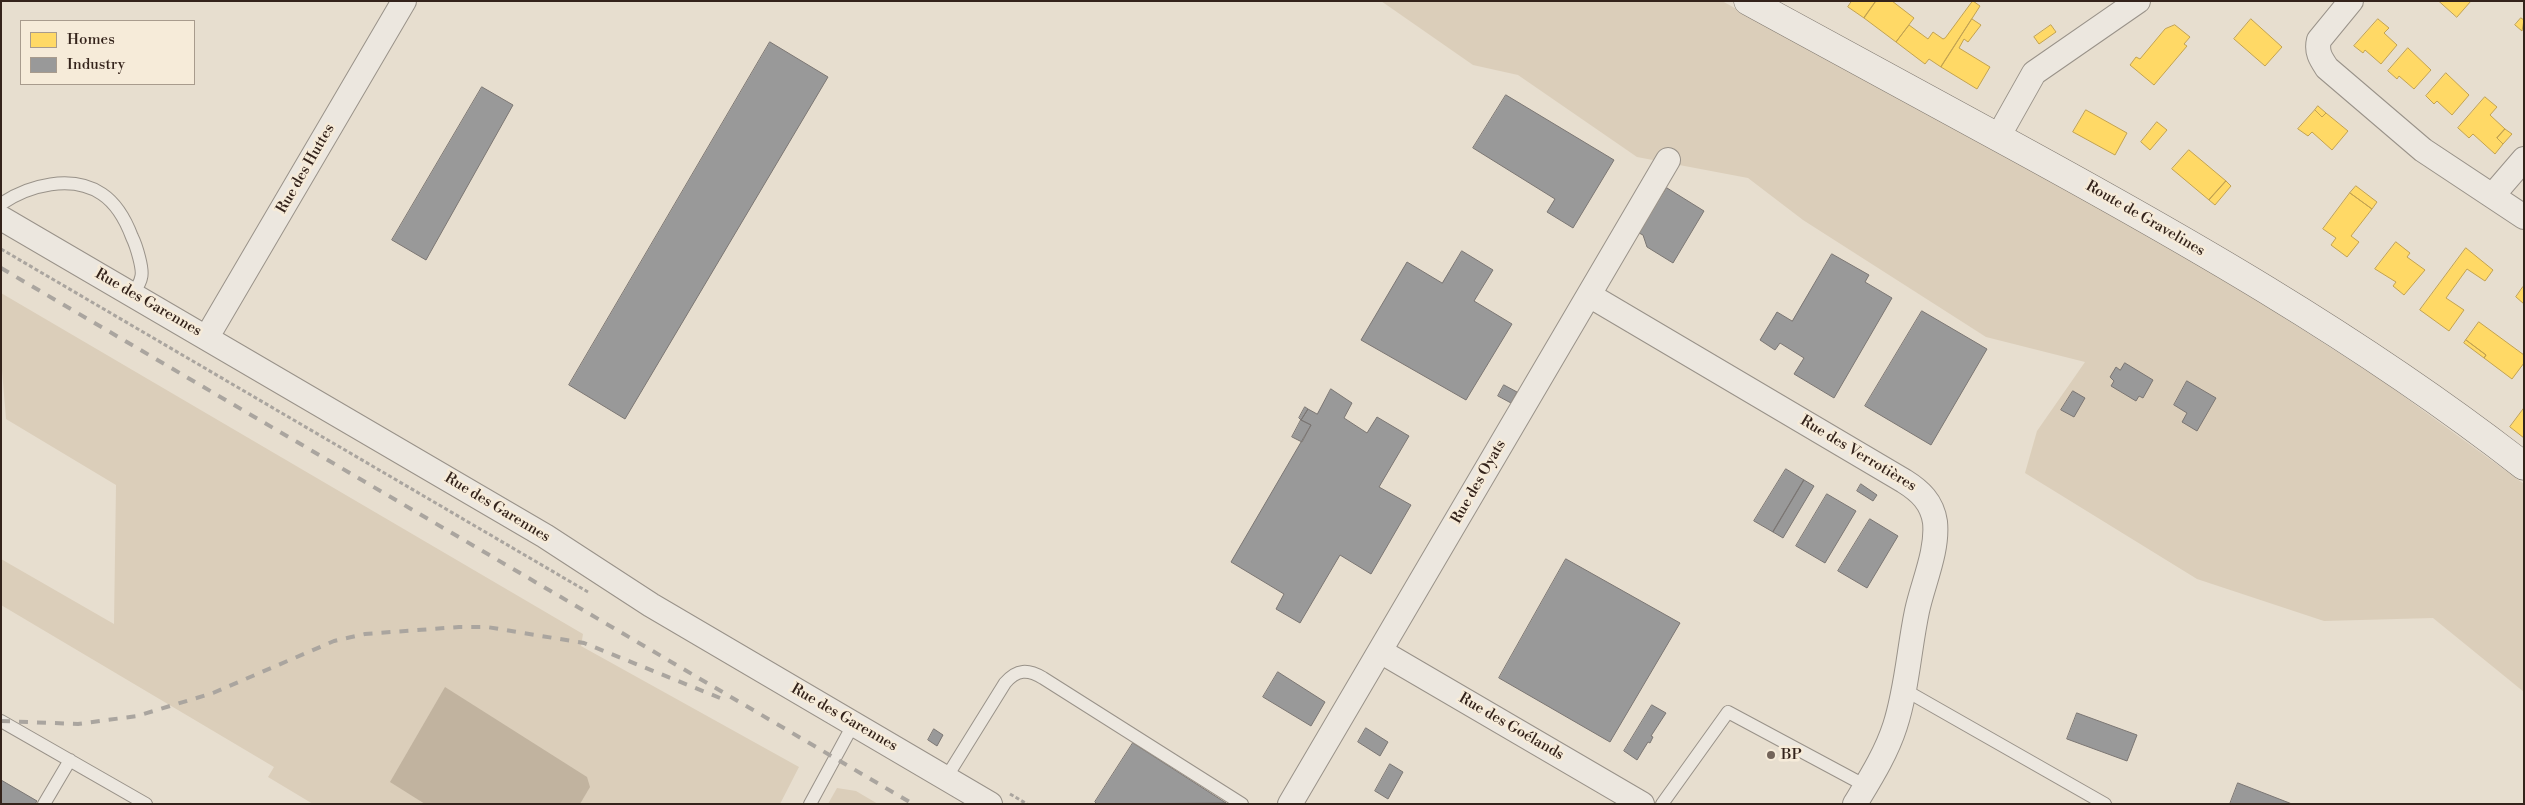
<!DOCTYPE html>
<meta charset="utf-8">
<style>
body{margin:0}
#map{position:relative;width:2525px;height:805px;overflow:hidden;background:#e7decf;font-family:"Libre Bodoni",serif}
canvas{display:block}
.frame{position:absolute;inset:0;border:2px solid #34231b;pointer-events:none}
.legend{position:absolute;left:20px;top:20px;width:175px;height:65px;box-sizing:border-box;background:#f6ebd9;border:1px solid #a89b8d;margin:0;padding:6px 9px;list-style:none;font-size:15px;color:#34231b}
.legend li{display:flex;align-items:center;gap:10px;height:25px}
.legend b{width:25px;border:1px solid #a89b8d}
</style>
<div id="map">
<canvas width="2525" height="805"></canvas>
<div class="frame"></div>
<ul class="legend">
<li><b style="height:14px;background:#ffd966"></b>Homes</li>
<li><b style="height:14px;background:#999"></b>Industry</li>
</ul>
</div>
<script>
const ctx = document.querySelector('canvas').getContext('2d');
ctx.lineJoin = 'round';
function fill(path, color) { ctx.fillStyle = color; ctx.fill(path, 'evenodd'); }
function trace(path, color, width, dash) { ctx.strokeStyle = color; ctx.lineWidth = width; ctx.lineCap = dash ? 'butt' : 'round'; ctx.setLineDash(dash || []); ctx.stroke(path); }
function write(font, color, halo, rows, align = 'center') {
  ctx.font = font + ' "Libre Bodoni",serif'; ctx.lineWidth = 5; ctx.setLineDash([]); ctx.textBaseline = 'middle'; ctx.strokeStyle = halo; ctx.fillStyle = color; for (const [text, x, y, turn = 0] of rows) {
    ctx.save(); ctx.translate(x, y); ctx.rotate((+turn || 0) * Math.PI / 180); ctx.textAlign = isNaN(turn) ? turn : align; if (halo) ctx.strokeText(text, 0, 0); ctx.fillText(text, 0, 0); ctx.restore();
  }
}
const green = new Path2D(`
 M1381,1h341l471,258 191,123 140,102v208l-91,-74 -109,3 -127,-42 -172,-106 12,-42 48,-69 -99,-25 -183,-117 -55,-42 -111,-21 -119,-82 -45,-10z
 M1,293l582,341 -2,12 218,121 -19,37h-467l-45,-27 6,-10 -273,-162v-46l113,65 2,-139 -110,-66 -5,-61z
 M837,788l19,3 22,13h-50z`);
const water = new Path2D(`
 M445,687l142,90 3,10 -10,17h-155l-35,-22z`);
const homes = new Path2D(`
 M1852,1h24l-12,17 -16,-11z
 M1876,1h16l22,17 -18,24 -32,-24z
 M1973,1l7,5 -39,61 -12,-8 -4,5 -29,-22 13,-17 19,14 5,-7 10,7 2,-1z
 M2439,1h32l-14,16z
 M2521,18l3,2 -2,11 -7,-6z
 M1972,19l9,6 -13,17 -4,-3 -5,9 31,19 -13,22 -36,-22z
 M2251,19l31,28 -17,19 -31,-27z
 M2378,19l11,9 -5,5 13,12 -16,19 -16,-14 -2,3 -9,-7z
 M2051,25l5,7 -17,12 -5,-7z
 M2175,25l15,12 -6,7 3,2 -33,39 -24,-20 6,-8 4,2 25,-30z
 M2408,48l23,22 -17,19 -15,-13 -2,3 -9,-8z
 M2446,73l23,22 -17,20 -15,-14 -3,3 -8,-8z
 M2485,97l12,10 -7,8 15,14 -8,9 6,6 -8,10 -22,-20 -4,4 -11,-10z
 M2318,106l8,7 -4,4 -7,-7z
 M2086,110l41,23 -12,22 -42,-23z
 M2315,110l7,7 4,-4 22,18 -16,19 -20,-18 -4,4 -10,-7z
 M2157,122l10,8 -17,20 -9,-8z
 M2505,129l7,5 -9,10 -6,-6z
 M2189,150l37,31 -17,19 -37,-31z
 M2226,181l5,5 -16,19 -6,-5z
 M2356,186l21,16 -5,7 -22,-16z
 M2350,193l22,16 -21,27 8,6 -12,15 -16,-12 5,-7 -13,-9z
 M2396,242l14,11 -3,4 18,13 -21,25 -11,-9 3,-4 -21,-13z
 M2466,248l27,22 -8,11 -18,-12 -21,29 18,12 -15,21 -29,-21z
 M2523,287l1,1v16l-8,-7z
 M2479,322l45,33v8l-12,16 -28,-21 2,-3 -20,-15z
 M2466,340l20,15 -2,3 -20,-15z
 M2524,408v30l-14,-11z`);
const industry = new Path2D(`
 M770,42l58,35 -203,342 -56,-34z
 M482,87l31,18 -87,155 -34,-20z
 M1506,95l108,65 -41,68 -26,-16 8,-13 -82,-51z
 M1667,188l37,23 -31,52 -26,-16 -4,-12 -4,-2z
 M1462,251l31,19 -19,31 38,23 -46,76 -105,-60 46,-78 35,21z
 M1832,254l37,21 -4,7 27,16 -58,100 -40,-24 10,-16 -24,-15 -5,7 -15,-10 17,-28 15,9z
 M1922,311l65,38 -56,96 -66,-39z
 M2125,363l28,17 -10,18 -4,-2 -3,5 -25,-15 3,-5 -4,-4 6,-10 4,3z
 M2187,381l29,17 -19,33 -15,-9 5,-9 -13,-8z
 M1504,385l13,7 -6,11 -13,-7z
 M1331,389l21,14 -8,15 23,15 10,-16 32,19 -30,51 32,18 -40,69 -31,-19 -40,68 -24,-14 8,-15 -53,-32 80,-137 -10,-5 7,-11 9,5z
 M2073,391l12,7 -11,19 -13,-7z
 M1305,407l3,2 -7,11 -2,-2z
 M1301,420l10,5 -9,17 -10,-5z
 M1786,469l18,11 -31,52 -19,-11z
 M1804,480l10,6 -31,52 -10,-6z
 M1861,484l16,11 -4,6 -16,-10z
 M1827,494l29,17 -31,52 -29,-17z
 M1870,519l28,17 -31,52 -29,-17z
 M1566,559l114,64 -70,119 -111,-64z
 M1278,672l47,30 -14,24 -48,-29z
 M1652,705l14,8 -15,23 2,1 -3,6 -2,-1 -11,18 -13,-9z
 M2077,713l60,22 -10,26 -60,-22z
 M1366,728l22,14 -8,14 -22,-14z
 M934,729l9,6 -6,11 -9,-6z
 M1133,743l93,60 -129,1 -2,-2z
 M1390,764l13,8 -15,27 -13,-8z
 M1,780l36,21 -2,3h-34z
 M2238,783l54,21h-62z`);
const path = new Path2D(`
 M1,249l587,343
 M1010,794l17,10`);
const service = new Path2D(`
 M1,204c28,-19 71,-30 101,-10 15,10 24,27 30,43 4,8 12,33 9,41 -1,6 -6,12 -9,17
 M1903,689l202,115
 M1,721l145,83
 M946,778l59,-95c12,-14 23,-14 38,-5l199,126
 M44,804l26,-44
 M810,804l44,-81
 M1662,804l66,-92 138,74`);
const minor = new Path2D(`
 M2351,1l-32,39c-3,12 2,19 8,28l96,82 101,67
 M1998,137l36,-64 104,-72
 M2493,195l31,-36
 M1,218l544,318 106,69 339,199
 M1589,295l315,186c16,10 28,21 31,41 3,29 -12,61 -18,89 -8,38 -10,78 -22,115 -9,28 -25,53 -40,78
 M207,337l197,-336
 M1380,651l262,153
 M1290,804l378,-644`);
const secondary = new Path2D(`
 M1748,1c83,45 165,90 248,135 182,99 364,202 528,330`);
const rail = new Path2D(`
 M1,268l912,536
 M1,721l77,3 59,-8 76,-23 121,-52 31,-7 94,-7h28l97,16 136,55`);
const markers = [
 [1771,755,5,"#73645a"]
];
const streetNames = [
 ["Rue des Huttes",306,169,-60],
 ["Route de Gravelines",2145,219,30],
 ["Rue des Garennes",148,303,30],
 ["Rue des Verrotières",1858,454,31],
 ["Rue des Oyats",1479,482,-60],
 ["Rue des Garennes",497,508,31],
 ["Rue des Garennes",844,718,30],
 ["Rue des Goélands",1511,727,30]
];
const poiNames = [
 ["BP",1781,755]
];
fill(green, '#dbceba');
fill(water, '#c1b39f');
fill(homes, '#ffd966');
trace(homes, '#c2a250', 1);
fill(industry, '#999');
trace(industry, '#7b7673', 1);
trace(service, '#999289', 14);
trace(minor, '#999289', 26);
trace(secondary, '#807970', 29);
trace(path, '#aaa59f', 3, [4, 2.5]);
trace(service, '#ece7df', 12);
trace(minor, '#ece7df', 24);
trace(secondary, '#ece7df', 28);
trace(rail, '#aaa59f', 4, [9, 9]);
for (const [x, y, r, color] of markers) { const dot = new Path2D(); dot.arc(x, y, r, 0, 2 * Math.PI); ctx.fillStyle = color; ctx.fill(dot); trace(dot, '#f6ebd9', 2); }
write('15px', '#34231b', '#f6ebd9', streetNames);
write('15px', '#34231b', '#f6ebd9', poiNames, 'left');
</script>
